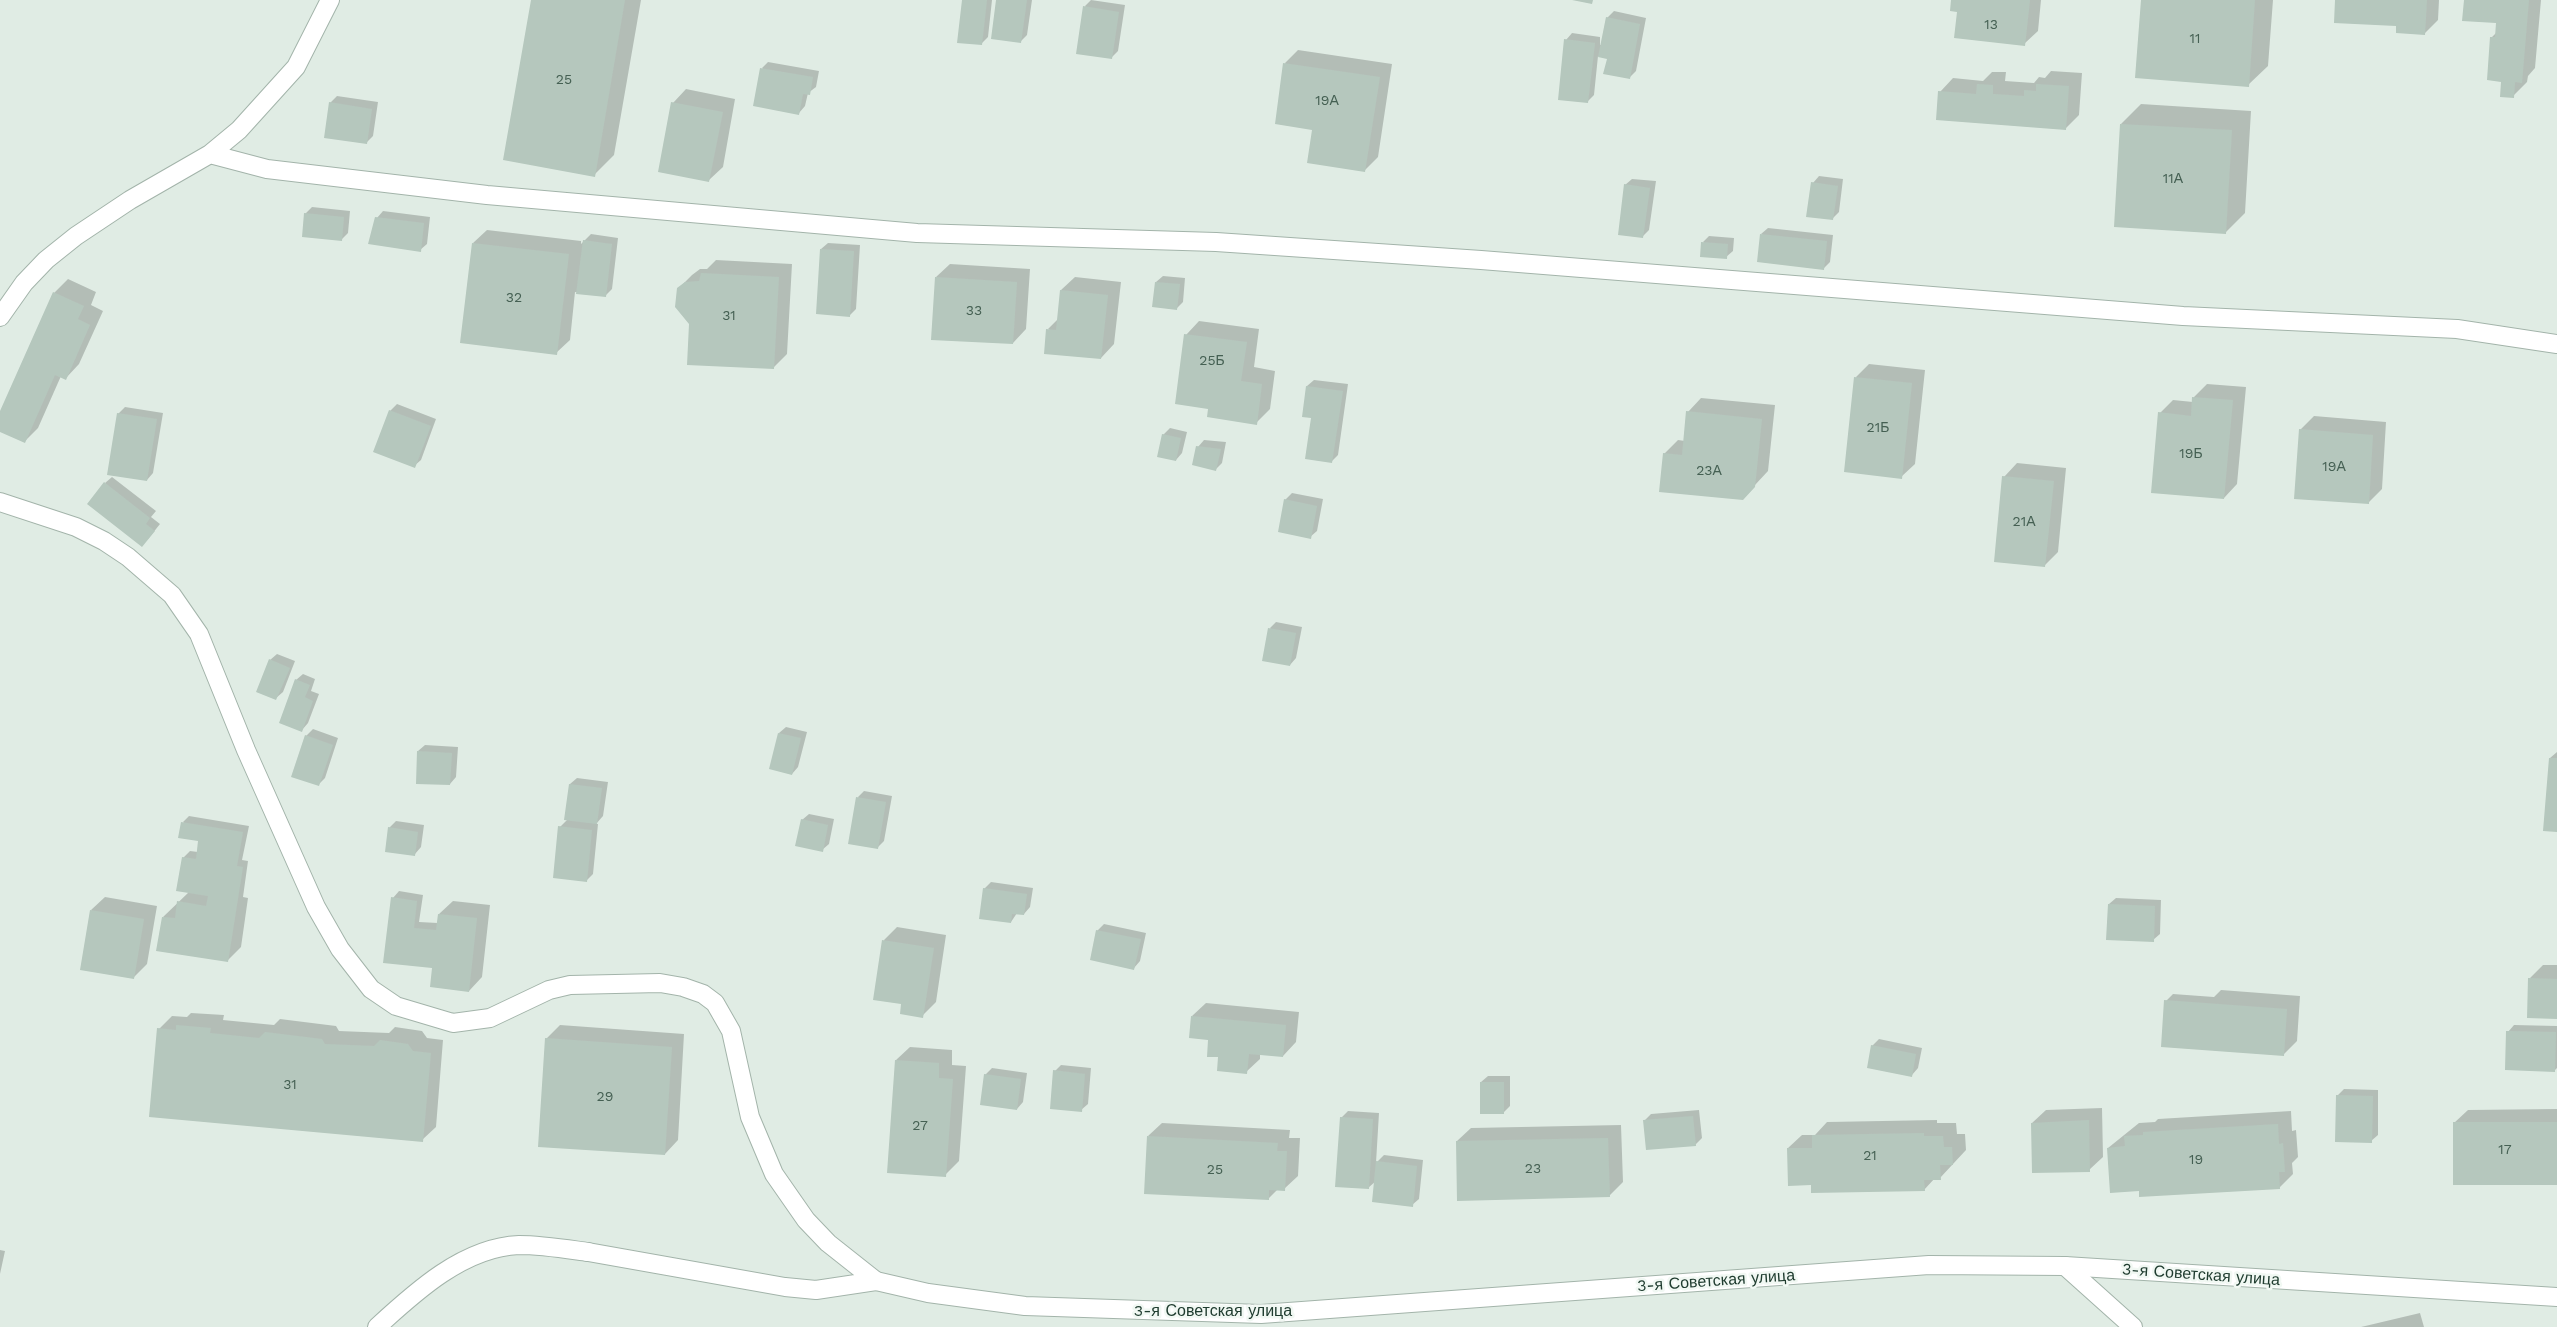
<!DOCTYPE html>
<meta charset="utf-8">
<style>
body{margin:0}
canvas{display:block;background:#e0ece4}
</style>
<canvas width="2557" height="1327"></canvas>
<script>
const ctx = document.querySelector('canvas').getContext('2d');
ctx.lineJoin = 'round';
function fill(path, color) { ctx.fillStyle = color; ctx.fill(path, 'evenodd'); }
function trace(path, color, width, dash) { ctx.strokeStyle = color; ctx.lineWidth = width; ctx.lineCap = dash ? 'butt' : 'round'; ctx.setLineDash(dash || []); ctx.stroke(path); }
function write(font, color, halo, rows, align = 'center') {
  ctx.font = font + ' "Work Sans",sans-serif'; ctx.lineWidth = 5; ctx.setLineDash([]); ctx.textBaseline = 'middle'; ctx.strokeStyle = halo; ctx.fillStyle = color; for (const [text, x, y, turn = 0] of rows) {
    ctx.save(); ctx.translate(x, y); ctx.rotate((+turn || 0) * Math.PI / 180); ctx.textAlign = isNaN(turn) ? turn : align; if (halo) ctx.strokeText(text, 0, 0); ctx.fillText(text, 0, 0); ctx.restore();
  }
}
const shadow = new Path2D(`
 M532,0h109l-27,155 -20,20z
 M964,0h28l-4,37 -7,7z
 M997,0h35l-5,35 -6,6z
 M1091,0l34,5 -7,46 -7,7 -26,-52z
 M1953,0h88l-3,31 -14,13 -65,-33z
 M2142,0h131l-5,66 -20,19z
 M2337,0h102l-1,20 -14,14z
 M2465,0h76l-6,68 -7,8 -1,6 -14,14 -10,-16 -11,-43 5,-5 1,-13z
 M1614,11l32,7 -10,53 -7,7 -21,-20 -10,-2 -4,39 -7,7 -21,-62 6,-7 28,4v8h2l5,-27z
 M1298,50l94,14 -14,93 -14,14 -51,-42 -28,-66z
 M768,62l51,9 -3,16 -8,6 -3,13 -6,7 -37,-45z
 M2051,71l31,2 -3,42 -14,14 -125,-37 13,-14 30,3 9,-9h14l-1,9 29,2 5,-6 6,1z
 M686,89l49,10 -12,68 -14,13 -36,-77z
 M337,96l41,6 -5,34 -7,7 -36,-40z
 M2141,104l110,7 -6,102 -20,20 -104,-109z
 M1819,176l24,3 -4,33 -7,7 -19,-36z
 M1632,179l24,2 -7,49 -7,7 -17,-52z
 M312,207l38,4 -2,22 -6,6 -37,-25z
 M383,211l47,6 -3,27 -7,6 -43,-32z
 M1768,228l65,7 -3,27 -7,7 -62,-35z
 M487,230l94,11v3l10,-10 27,4 -6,51 -7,7 -30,-4 -5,48 -14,13 -83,-110z
 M1709,236l25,2 -1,13 -7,6 -23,-15z
 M828,243l32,2 -4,64 -7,7 -28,-67z
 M716,260l76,4 -5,90 -13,13 -83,-43 -13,-35 14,-14 8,-6h7z
 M950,264l80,5 -4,60 -13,14 -77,-66z
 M1163,276l22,2 -2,24 -7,7 -20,-27z
 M1075,277l46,5 -7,62 -13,14 -53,-29 10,-10 3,-29z
 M68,279l28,13 -5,13 12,6 -24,53 -13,14 -5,-2 -23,52 -14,14 -24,-12v-15l54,-122z
 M1199,321l60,8 -5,38 21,4 -5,38 -14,14 -47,-16 -23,-72z
 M1869,364l56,6 -10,94 -14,13 -45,-100z
 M1314,380l34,4 -10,71 -7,7 -18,-45 -6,-31z
 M2207,384l39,3 -9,97 -13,14 -64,-85 13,-13 20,2 1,-5z
 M1701,398l74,7 -7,66 -26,28 -78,-45 14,-14 7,1 3,-29z
 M397,404l39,15 -15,41 -7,6 -24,-55z
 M125,407l38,6 -10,60 -6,7 -29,-66z
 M2314,416l72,6 -4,67 -14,14 -68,-73z
 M1170,428l17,4 -5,21 -6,7 -13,-25z
 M1204,440l22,2 -4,21 -6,6 -18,-22z
 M2017,463l49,5 -8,84 -14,14 -40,-89z
 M112,477l44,34 -5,6 9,7 -12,15 -43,-56z
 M1292,493l31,6 -6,32 -7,6 -25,-37z
 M1276,622l26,5 -6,31 -6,7 -20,-37z
 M277,654l18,7 -12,31 -7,6 -6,-38z
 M303,674l12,5 -4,12 8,3 -11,29 -6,7 -6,-50z
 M786,727l21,5 -9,35 -6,7 -13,-41z
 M313,729l25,9 -13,40 -7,7 -12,-49z
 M425,745l33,2 -2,30 -6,7 -32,-33z
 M2557,752v79l-7,-73z
 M577,778l31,4 -5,34 -7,8h2l-5,50 -6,6 -27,-53 8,-8 2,-35z
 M864,791l28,5 -8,45 -6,6 -20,-50z
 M809,814l25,5 -5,25 -7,6 -20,-30z
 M189,816l60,10 -7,34 6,1 -5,36 5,1 -7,49 -14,14 -64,-44 26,-25 -6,-34 7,-7 8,1 2,-12 -17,-18z
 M396,821l28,4 -3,22 -6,7 -26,-26z
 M991,882l42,6 -3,19 -6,7 -7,-1 -6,9 -27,-33z
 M399,891l24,4 -4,27 19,1 1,-9 14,-13 37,4 -8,72 -13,14 -35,-27 -41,-66z
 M105,897l52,9 -10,58 -13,13 -43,-67z
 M2116,898l45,2 -1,34 -7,6 -44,-36z
 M1104,924l42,9 -6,28 -6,7 -37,-37z
 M897,927l49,8 -10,67 -14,14 -19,-14 -19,-62z
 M2543,965h14v52l-27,-39z
 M2221,990l79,6 -3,45 -13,13 -118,-53 7,-7 41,3z
 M1206,1003l93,9 -3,30 -13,14 -23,-2v5l-14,13 -26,-16 -28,-40z
 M191,1013l33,2 -1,5 51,5 6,-6 56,7 3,5 50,2 6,-6 27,4 5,7 16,2 -7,87 -14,13 -263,-111 13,-13 15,1z
 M560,1025l124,9 -6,106 -13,14 -119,-115z
 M2514,1025l43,1v42l-2,2 -47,-38z
 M1879,1039l43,9 -4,20 -6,7 -40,-29z
 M910,1047l42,3v15l14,1 -7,95 -14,14 -49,-115z
 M1061,1065l30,3 -3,36 -7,6 -26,-39z
 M992,1068l35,5 -4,29 -6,7 -32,-34z
 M1488,1076h22v30l-7,7 -22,-31z
 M2344,1089l34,1v45l-7,6 -34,-45z
 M2102,1108l1,49 -14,13 -57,-47 14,-13z
 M2557,1109v74l-103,-60 14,-13z
 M1699,1110l3,28 -7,7 -50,-25 6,-6z
 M1348,1111l31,2 -3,50 8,-8 39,5 -4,39 -7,6 -36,-24 -8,7 -27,-70z
 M2291,1111l1,20 4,-1 2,27 -6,6 1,11 -14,14 -139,2 -32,-42 31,-25 16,-1 3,-3z
 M1937,1120v3h19l1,11h8l1,16 -26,28h-5l-11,12 -112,-6 -24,-36 14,-13h13l12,-13z
 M1162,1123l128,7 -1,8h11l-2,38 -14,13h-6l-10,10 -120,-63z
 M1621,1125l2,57 -14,14 -152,-55 14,-13z
 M0,1250l5,1 -5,23z
 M2420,1313l4,14h-63z`);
const building = new Path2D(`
 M531,0h94l-30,177 -92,-17z
 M962,0h25l-5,45 -25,-2z
 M996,0h31l-6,43 -30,-4z
 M1572,0h21l-1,4z
 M1951,0h79l-5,46 -71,-8 3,-26 -7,-1z
 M2141,0h114l-6,87 -114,-9z
 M2335,0h92l-2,35 -29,-2v-7l-62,-3z
 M2464,0h65l-7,83 -7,-1 -1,16 -14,-1 1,-15 -14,-2 3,-43h5l1,-14 -34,-2z
 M1083,6l36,6 -7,47 -36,-5z
 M1606,17l34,7 -10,55 -27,-5 4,-15 -9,-2z
 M1564,39l31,4 -7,60 -30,-3z
 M1283,63l97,14 -15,95 -58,-9 5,-33 -37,-6z
 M760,68l53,9 -3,18 -7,-1 -4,21 -46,-9z
 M1977,84l16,1v9l31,2v-6l12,1v-7l33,2 -3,44 -130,-10 2,-29 38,3z
 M329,102l43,7 -5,35 -43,-6z
 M671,102l52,10 -14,70 -51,-10z
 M2120,124l112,6 -6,104 -112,-7z
 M1811,182l27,4 -5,34 -27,-3z
 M1624,184l26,4 -7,50 -25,-3z
 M304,213l40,4 -2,24 -40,-4z
 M375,217l49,6 -3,29 -53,-8z
 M1760,234l67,7 -3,29 -67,-8z
 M583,240l29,4 -6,53 -30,-3z
 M1701,242l27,2 -1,15 -27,-2z
 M472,243l97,11 -12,101 -97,-12z
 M820,249l34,2 -4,66 -34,-3z
 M701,273l78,4 -5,92 -87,-4 2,-41 -14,-17 2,-19 8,-6 14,-1z
 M935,277l82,5 -4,62 -82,-4z
 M1155,282l25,2 -3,26 -25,-3z
 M1060,290l48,5 -7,64 -57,-5 2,-25 10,1z
 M53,292l31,14 -6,13 12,6 -24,55 -11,-5 -30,68 -25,-11v-21z
 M1184,334l63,8 -6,39 21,3 -5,41 -50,-8 1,-8 -33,-5z
 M1854,377l58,6 -10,96 -58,-7z
 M1306,386l37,5 -11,72 -27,-4 6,-41 -9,-1z
 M2192,397l41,3 -9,99 -73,-6 7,-81 33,4z
 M389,410l42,16 -16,42 -42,-16z
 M1686,411l76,8 -7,68 -12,13 -84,-8 4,-39 19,2z
 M117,413l40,6 -10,62 -40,-6z
 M2299,429l74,6 -4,69 -75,-5z
 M1162,434l19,4 -5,23 -19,-4z
 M1196,446l25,3 -5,22 -24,-6z
 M2002,476l52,5 -9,86 -51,-5z
 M104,482l46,36 -4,6 9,7 -13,16 -55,-43z
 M1284,499l33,7 -6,33 -33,-7z
 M1268,628l28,5 -6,33 -28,-5z
 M269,659l21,9 -14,32 -20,-8z
 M295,679l15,6 -5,12 8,4 -11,31 -23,-9z
 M778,733l23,5 -9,37 -23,-6z
 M305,735l28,10 -14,41 -28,-9z
 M417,751l35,2 -2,32 -34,-1z
 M2549,758h8v74l-14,-1z
 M569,784l33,4 -5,36 -33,-4z
 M856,797l30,5 -8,47 -30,-5z
 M801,819l27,6 -5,27 -28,-6z
 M181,822l62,10 -6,34 6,1 -15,95 -72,-11 6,-34 13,1 2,-17 29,5 2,-10 -32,-5 6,-34 14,2 2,-18 -20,-3z
 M558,826l34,4 -5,52 -34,-4z
 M388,827l30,5 -3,24 -30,-4z
 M983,888l44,6 -3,21 -12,-1 -1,9 -32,-4z
 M391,897l26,4 -3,27 22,2 2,-16 39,4 -8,74 -39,-5 2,-19 -49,-5z
 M2108,904l47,2 -1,36 -48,-2z
 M90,910l54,9 -10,60 -54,-9z
 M1096,930l45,9 -7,31 -44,-10z
 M882,940l52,8 -11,70 -23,-4 1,-10 -28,-4z
 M2528,978l29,1v40l-30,-1z
 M2164,1000l123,9 -3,47 -123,-9z
 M1191,1016l95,9 -3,32 -34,-3 -2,20 -30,-3 1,-14h-11l1,-17 -19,-2z
 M176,1025l35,3 -1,5 49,5 6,-6 57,7 3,5 49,2 6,-6 28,4 5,7 18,2 -8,89 -274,-25 8,-89 19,2z
 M2506,1031l50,1 -1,40 -50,-2z
 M545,1038l127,9 -7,108 -127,-8z
 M1871,1045l45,9 -4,23 -45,-9z
 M895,1060l44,3v15l14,1 -7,98 -59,-4z
 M1053,1070l32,4 -3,38 -32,-3z
 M984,1074l37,5 -4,31 -37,-5z
 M1480,1082h24v32h-24z
 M2336,1095l37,1 -1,47 -37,-1z
 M1693,1116l3,30 -50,4 -3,-30z
 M1340,1117l33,2 -4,70 -34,-2z
 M2089,1120l1,52 -58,1 -1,-50z
 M2453,1122h104v63h-104z
 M2278,1124l1,20 4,-1 2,29h-6l1,17 -141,8v-6l-29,2 -3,-45 18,-2 -1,-10 19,-1v-3z
 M1924,1133v3h19l1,11h8l1,18h-13l1,15h-17l1,11 -114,2v-8l-23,1 -1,-38h25v-13z
 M1147,1136l131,7 -1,8h10l-2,40 -16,-1v10l-125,-6z
 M1608,1138l2,59 -153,4 -1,-60z
 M1376,1161l41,5 -4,41 -41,-5z`);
const lane = new Path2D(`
 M0,502l76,25 28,14 24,16 44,38 27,39 47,116 70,157 24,42 31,40 25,17 57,17 37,-5 59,-28 21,-5 90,-2 23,4 20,7 12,9 16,28 19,86 24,57 32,46 22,23 48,38
 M588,1252l197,35 31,3 60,-9
 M2065,1266l68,61`);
const street = new Path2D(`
 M210,154l57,15 220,26 430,38 299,9 265,18 702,56 274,13 100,15
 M0,317l24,-34 22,-23 30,-24 54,-36 80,-46 29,-24 57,-63 34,-67
 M876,1281l52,12 97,13 236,8 668,-49 136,1 492,31
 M377,1327c38,-35 87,-80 142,-82 23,0 47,4 69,7`);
const numberNames = [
 ["13",1991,25],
 ["11",2195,39],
 ["25",564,80],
 ["19А",1327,101],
 ["11А",2173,179],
 ["32",514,298],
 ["33",974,311],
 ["31",729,316],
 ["25Б",1212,361],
 ["21Б",1878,428],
 ["19Б",2191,454],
 ["19А",2334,467],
 ["23А",1709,471],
 ["21А",2024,522],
 ["31",290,1085],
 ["29",605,1097],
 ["27",920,1126],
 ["17",2505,1150],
 ["21",1870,1156],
 ["19",2196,1160],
 ["23",1533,1169],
 ["25",1215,1170]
];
const streetNames = [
 ["3-я Советская улица",2201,1275,4],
 ["3-я Советская улица",1716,1281,-4],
 ["3-я Советская улица",1213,1311]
];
fill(shadow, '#0003');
fill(building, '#b5c7bd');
trace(lane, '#a3b4aa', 20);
trace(street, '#a3b4aa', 20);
trace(lane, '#fff', 18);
trace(street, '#fff', 18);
write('14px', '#456053', null, numberNames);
write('16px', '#203d30', '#f1f8f3', streetNames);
</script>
